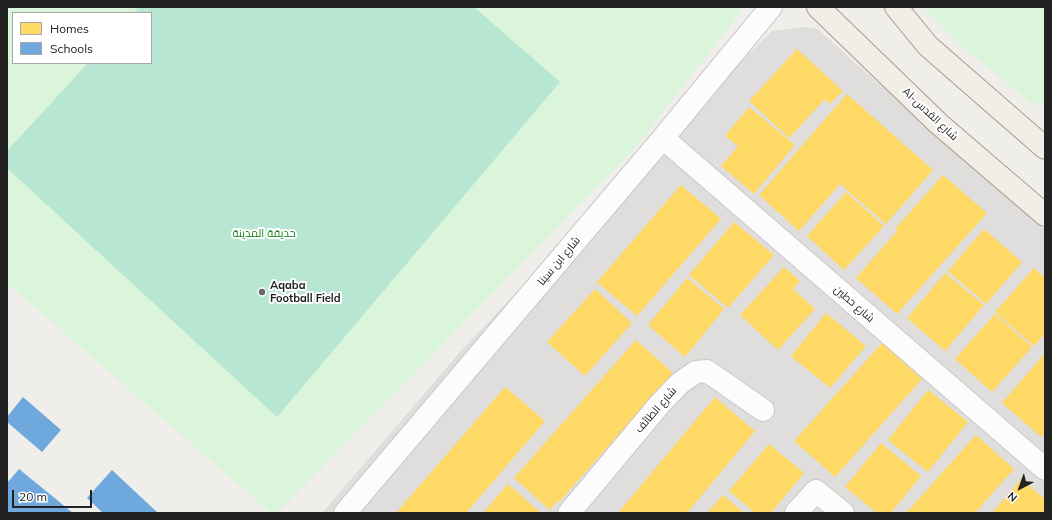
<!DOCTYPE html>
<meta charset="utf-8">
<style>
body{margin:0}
#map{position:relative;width:1052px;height:520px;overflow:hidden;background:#f0eeeb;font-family:Mulish,sans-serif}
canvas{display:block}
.frame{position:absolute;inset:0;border:8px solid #222;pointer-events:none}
.legend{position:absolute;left:12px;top:12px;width:140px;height:52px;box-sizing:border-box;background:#fff;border:1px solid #a7a7a7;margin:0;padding:5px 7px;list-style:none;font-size:12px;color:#222}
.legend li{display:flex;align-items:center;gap:8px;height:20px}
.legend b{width:20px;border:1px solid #a7a7a7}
.north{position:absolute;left:1000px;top:468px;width:40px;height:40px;-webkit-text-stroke:3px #fff;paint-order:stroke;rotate:221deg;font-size:11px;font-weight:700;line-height:16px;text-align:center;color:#222}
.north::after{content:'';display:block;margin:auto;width:14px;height:18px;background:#222;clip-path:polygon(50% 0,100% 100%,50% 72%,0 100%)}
.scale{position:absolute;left:12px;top:490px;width:80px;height:18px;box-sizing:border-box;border:2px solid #222;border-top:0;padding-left:5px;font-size:12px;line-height:14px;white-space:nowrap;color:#222;-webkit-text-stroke:3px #fff;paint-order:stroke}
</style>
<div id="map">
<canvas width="1052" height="520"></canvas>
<div class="frame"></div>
<ul class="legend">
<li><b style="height:11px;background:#ffd966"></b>Homes</li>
<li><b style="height:11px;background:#6fa8dc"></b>Schools</li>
</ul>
<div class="north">N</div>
<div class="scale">20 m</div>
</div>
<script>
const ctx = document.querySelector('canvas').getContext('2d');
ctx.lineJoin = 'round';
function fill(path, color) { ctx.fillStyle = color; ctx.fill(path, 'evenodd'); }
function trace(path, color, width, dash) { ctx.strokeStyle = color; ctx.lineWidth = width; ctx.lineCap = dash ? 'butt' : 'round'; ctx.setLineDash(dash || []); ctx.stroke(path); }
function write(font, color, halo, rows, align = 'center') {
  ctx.font = font + ' Mulish,Cairo,sans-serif'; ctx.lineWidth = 4; ctx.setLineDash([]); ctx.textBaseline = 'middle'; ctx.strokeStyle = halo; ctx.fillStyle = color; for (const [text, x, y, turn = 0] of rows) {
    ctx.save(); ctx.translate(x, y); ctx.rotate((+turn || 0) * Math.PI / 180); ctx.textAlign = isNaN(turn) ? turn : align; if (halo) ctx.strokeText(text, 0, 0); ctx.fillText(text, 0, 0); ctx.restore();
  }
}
const residential = new Path2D(`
 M806,27l12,2 35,32 192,168v284h-723l137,-160 204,-215 109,-107z`);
const park = new Path2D(`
 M7,7h734l-3,8 -104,134 -357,364h-6l-264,-230zM13,13h138v50h-138z
 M924,7h121v95l-13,2 -74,-61z`);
const pitch = new Path2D(`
 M139,7h335l86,75 -283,335 -270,-249v-17l81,-88h63v-50h-18z`);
const homes = new Path2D(`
 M797,49l46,42 -13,13 -5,-5 -36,39 -40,-37z
 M847,94l86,76 -47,54 -46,-40 -41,47 -40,-36z
 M749,107l46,38 -41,49 -33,-28 17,-20 -13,-10z
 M943,175l44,38 -90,101 -41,-36 41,-47 -2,-2z
 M681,185l40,34 -84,97 -40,-34z
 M846,192l38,34 -40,44 -37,-34z
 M734,222l40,33 -46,53 -39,-33z
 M984,229l38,33 -36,42 -38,-33z
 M784,267l16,14 -7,8 22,20 -37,41 -38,-35z
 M1034,268l11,10v56l-11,12 -39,-34z
 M945,273l39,32 -39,46 -38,-33z
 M687,278l37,31 -39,48 -37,-32z
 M595,289l37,34 -47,53 -38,-34z
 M826,313l40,33 -36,42 -39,-32z
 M995,314l37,33 -40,45 -37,-33z
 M636,340l37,33 -114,129 -2,-1 -7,9 -36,-32z
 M882,343l40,36 -87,98 -41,-36z
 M1045,353v79l-4,5 -39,-34z
 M505,387l40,34 -79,92h-70z
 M928,390l40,32 -40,50 -40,-32z
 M715,397l40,34 -68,82h-69z
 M976,435l38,34 -39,44h-69z
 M881,443l40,33 -30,37h-14l-32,-26z
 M769,444l35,29 -33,40h-16l-26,-22z
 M1021,479l24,20v14h-53z
 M508,484l33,29h-58z
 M723,495l21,18h-37z`);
const schools = new Path2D(`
 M23,397l38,33 -19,22 -35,-30v-5z
 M19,469l54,44h-66v-30z
 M112,470l46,43h-55l-16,-15z`);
const street = new Path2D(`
 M663,138l382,331
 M345,513l318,-375 108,-131
 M569,513l90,-108 21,-22 16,-11 11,-1 56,39
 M796,513l20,-22 27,22`);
const primary = new Path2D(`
 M818,7l121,117 106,91
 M896,7l32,39 117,102`);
const markers = [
 [262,292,4,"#6a6968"]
];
const streetNames = [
 ["Al-شارع القدس",930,114,43],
 ["شارع ابن سينا",559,261,-50],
 ["شارع حطين",854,304,41],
 ["شارع الطائف",656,410,-49]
];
const parkNames = [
 ["حديقة المدينة",264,234]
];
const poiNames = [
 ["Aqaba",270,286],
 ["Football Field",270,299]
];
fill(residential, '#dfdedc');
fill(park, '#daf5da');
fill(pitch, '#b7e6d2');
fill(homes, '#ffd966');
fill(schools, '#6fa8dc');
trace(street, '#c9c8c7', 24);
trace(primary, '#a79c86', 24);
trace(street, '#fdfcfc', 22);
trace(primary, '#f3ede7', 22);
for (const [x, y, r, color] of markers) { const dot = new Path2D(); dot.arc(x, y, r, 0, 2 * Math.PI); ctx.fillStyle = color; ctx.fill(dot); trace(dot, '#fff', 1.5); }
write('11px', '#222', '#fff', streetNames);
write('11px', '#0c8416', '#fff', parkNames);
write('bold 11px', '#222', '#fff', poiNames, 'left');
</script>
